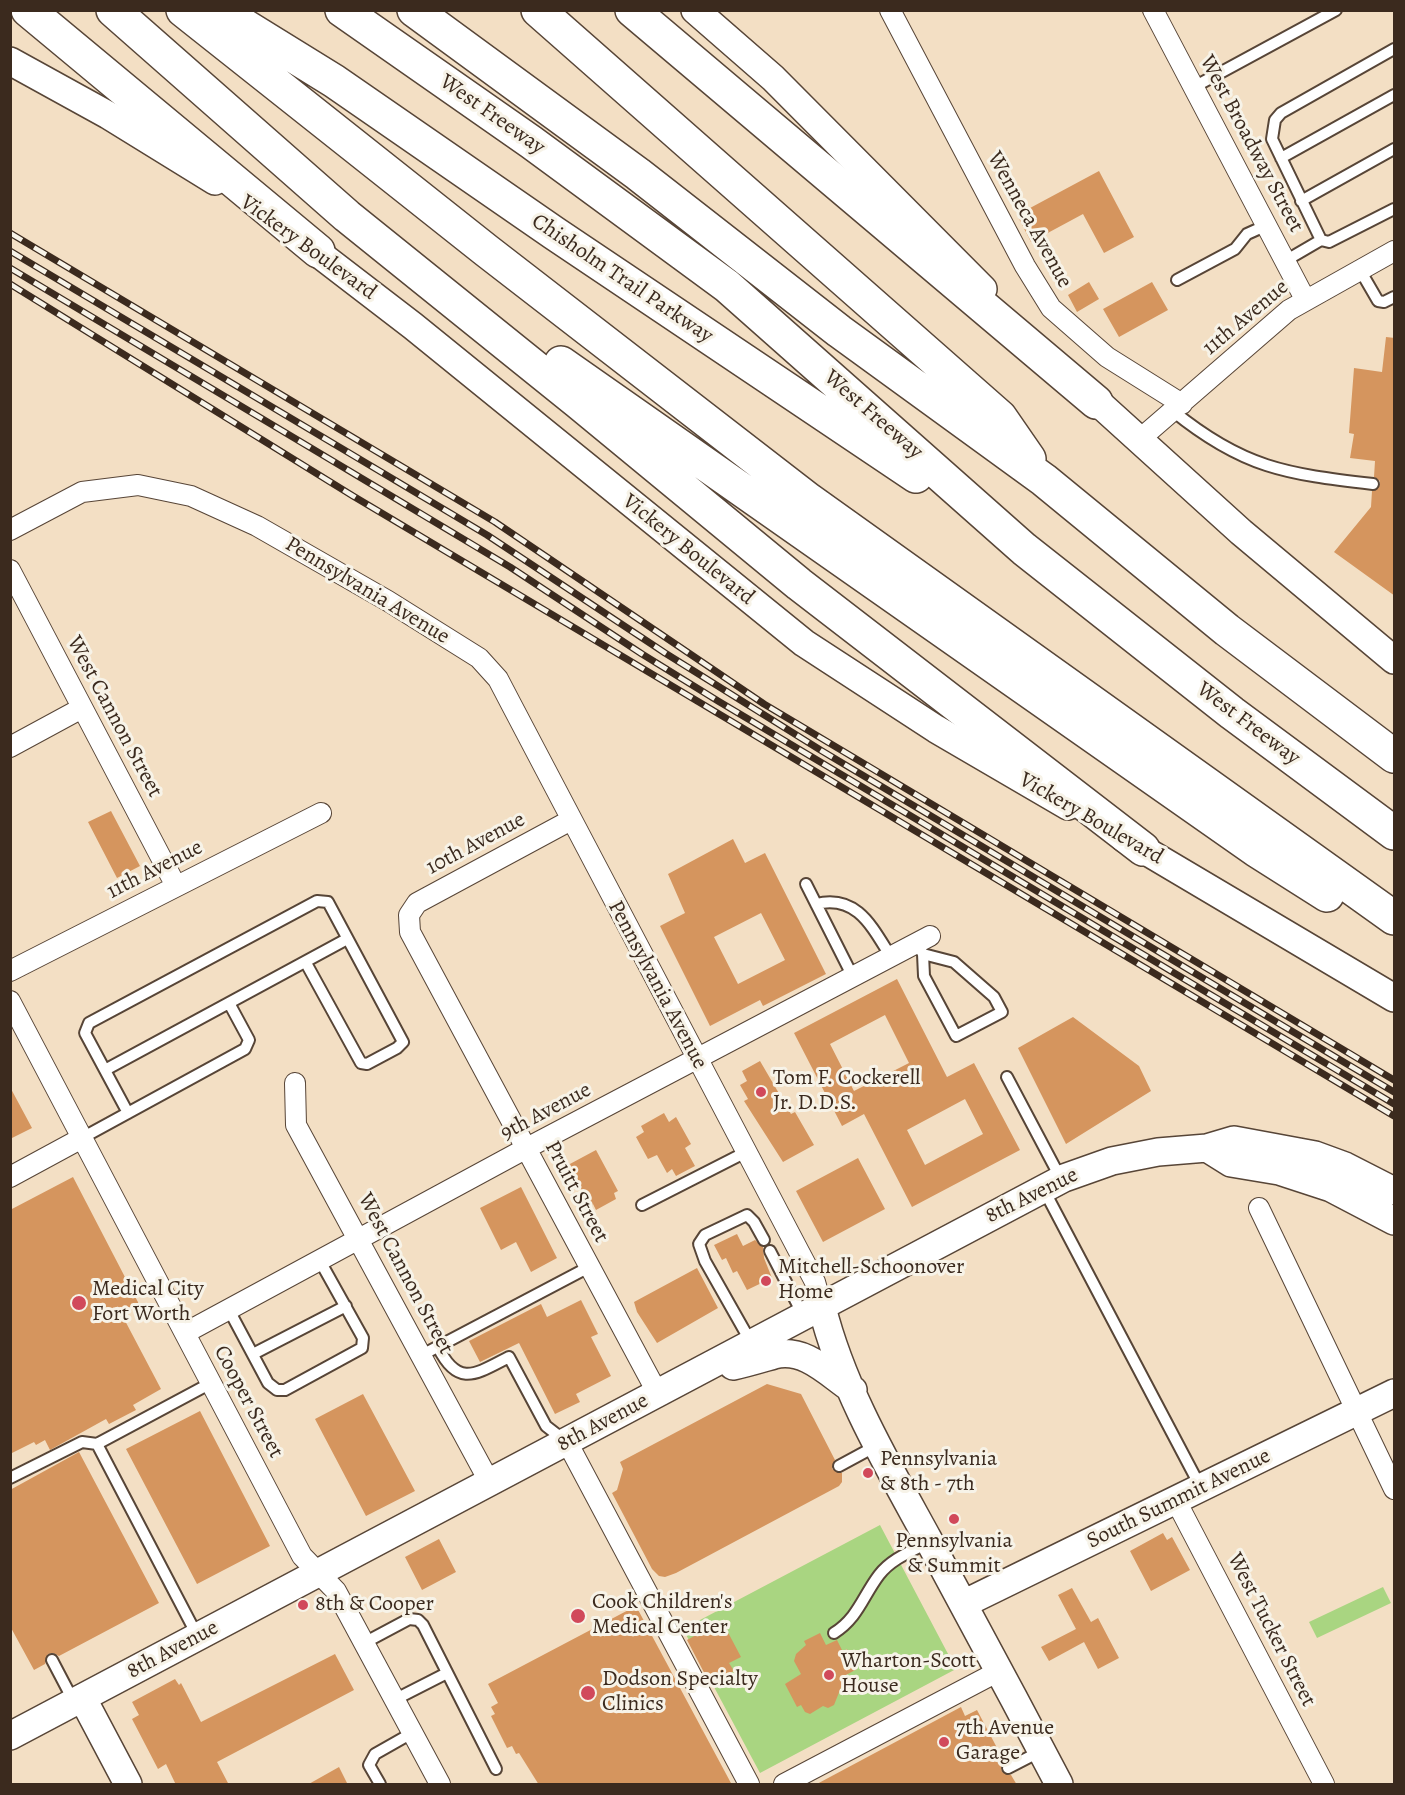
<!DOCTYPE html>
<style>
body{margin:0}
#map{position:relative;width:1405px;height:1795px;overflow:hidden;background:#f3dfc4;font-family:Alegreya,serif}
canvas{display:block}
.frame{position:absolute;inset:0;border:12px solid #3b2a1e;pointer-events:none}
</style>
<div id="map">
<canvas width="1405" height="1795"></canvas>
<div class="frame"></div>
</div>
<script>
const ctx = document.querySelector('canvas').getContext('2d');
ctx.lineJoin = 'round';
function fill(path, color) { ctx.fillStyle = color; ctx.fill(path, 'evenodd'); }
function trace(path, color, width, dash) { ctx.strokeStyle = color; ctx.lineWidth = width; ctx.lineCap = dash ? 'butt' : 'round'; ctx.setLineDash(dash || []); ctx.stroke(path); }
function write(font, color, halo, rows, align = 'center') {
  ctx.font = font + ' Alegreya,serif'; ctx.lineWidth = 6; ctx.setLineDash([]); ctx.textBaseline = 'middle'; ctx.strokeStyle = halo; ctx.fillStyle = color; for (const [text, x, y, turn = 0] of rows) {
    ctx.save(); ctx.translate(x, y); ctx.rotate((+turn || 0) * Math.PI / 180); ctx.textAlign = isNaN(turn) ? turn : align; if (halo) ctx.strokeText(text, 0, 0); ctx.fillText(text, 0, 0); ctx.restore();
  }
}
const green = new Path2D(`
 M880,1525l76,144 -196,104 -77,-144z
 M1383,1587l8,16 -74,35 -8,-16z`);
const building = new Path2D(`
 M1099,171l35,66 -30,16 -21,-39 -52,28 -14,-27z
 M1089,282l10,17 -22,13 -9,-17z
 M1152,282l16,28 -49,27 -16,-28z
 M1386,337l9,1v258l-61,-44 37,-45 1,-16 8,-6v-4l-6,-4 1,-16 -25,-3 4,-24 -5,-1 5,-65 28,4z
 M111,811l29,55 -23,12 -29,-56z
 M733,839l12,24 20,-10 61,121 -63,32 -3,-6 -50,26 -50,-100 25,-13 -17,-39zM761,913l24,47 -47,24 -24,-47z
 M897,979l50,98 27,-14 46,87 -108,57 -48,-93 -22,12 -48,-93zM885,1015l24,48 -55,28 -24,-47zM965,1099l18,35 -58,31 -18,-35z
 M1073,1017l66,49 12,25 -85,53 -48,-96z
 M760,1061l31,53 4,-2 19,33 -31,17 -39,-61 4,-2 -8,-14 7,-4 -5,-10z
 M10,1087l22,41 -22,11z
 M664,1113l5,9 7,-5 15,27 -6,4 10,18 -19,10 -4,-7 -5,4 -10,-18 -9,4 -12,-22 8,-5 -3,-6z
 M596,1150l22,41 -4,2 2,6 -20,11 -3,-6 -3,2 -22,-41z
 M858,1158l27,51 -62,33 -27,-51z
 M73,1177l67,129 -18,9 39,74 -28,16 3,5 -27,14 -3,-5 -56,31 -5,-10 -9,5 -2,-3 -24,12v-244z
 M521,1187l36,71 -26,14 -15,-30 -15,8 -21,-42z
 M737,1234l6,12 12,-6 8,7 1,11 8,20 -25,12 -10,-19 -4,2 -7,-15 -4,2 -8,-15z
 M697,1268l21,40 -61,35 -20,-31 -3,-10z
 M581,1300l17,34 -7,3 20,39 -35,18 4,8 -25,12 -36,-71 -39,19 -11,-21 72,-37 6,13z
 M767,1384l34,10 34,66 -3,9 10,4v9l-3,4 -163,87 -11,4 -6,-1 -7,-7 -40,-76 5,-3 6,-21 -3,-7z
 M363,1394l52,97 -49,25 -51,-97z
 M200,1411l70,135 -73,38 -71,-135z
 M79,1452l80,151 -100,53 -6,-3 -5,1 -3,10 -11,6 -24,-44v-136z
 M1163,1533l4,7 5,-3 18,33 -39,21 -21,-40z
 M439,1539l17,33 -34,18 -17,-33z
 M1072,1588l19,34 7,-4 21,40 -21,11 -14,-27 -35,19 -8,-14 35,-18 -18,-34z
 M636,1606l96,179h-193l-20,-32 -3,1 -4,-8 -5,2 -16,-32 4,-2 -4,-7 7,-4 -10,-19z
 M722,1621l19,36 -12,6 5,8 -24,13 -23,-44z
 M820,1633l6,12 11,-5 6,12 4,-3 10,20 -11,6 -12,30 -6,3 -5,-2 -13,8 -5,-2 -4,-7 -4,2 -12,-23 16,-10 -7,-13 2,-7 10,-9 -2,-4z
 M335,1654l19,36 -137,72 12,23h-53l-10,-21 -8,5 -26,-50 7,-4 -7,-13 43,-23 4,6 2,-2 20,39z
 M961,1707l4,9 12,-6 27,51 -3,6 1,5 9,3 6,10h-202z
 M339,1767l9,18h-41z`);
const lane = new Path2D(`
 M1194,87l142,-77
 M1281,158l113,-63
 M1301,201l93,-52
 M1321,240l-49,-101 3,-19 6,-7 113,-64
 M1285,261l36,-21 8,2 65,-33
 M1360,270l18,31 6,1 10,-5
 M1177,280l58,-31 12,-15 20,-9
 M1173,411c70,57 113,63 200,73
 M806,884l47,93
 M816,904c41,-10 56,23 75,53
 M917,943l6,11 1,22 32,60 46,-24 -8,-15 -40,-35 -31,-8
 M105,1070l242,-131
 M1007,1077l54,102
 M128,1113l-43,-80 4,-10 228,-122 11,1 75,140 -6,6 -30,16 -6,-1 -55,-100
 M82,1138l163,-89 4,-9 -20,-37
 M1044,1190l156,296
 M642,1205l104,-53
 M770,1251l33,64
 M229,1310l39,73 9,7h8l77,-42 1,-10 -43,-77
 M752,1344l-47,-83 -6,-17 6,-9 42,-20 7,7 10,18
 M438,1347c20,41 38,27 71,10l37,69 18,14
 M253,1354l93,-48
 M422,1355l167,-88
 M97,1444l101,193
 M839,1466l37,-20
 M10,1478l72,-36 15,2 114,-61
 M834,1633c24,-15 29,-37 45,-58 12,-16 33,-24 50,-33
 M364,1643l45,-24 9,1 5,5 73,144
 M52,1660l22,42
 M394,1700l53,-27
 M1008,1768l33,-17
 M380,1784l-11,-19 6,-11 37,-21`);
const street = new Path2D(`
 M890,10l135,256 26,42 56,49 75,47
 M1153,10l152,289
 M1140,439l149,-129 105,-59
 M10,530l72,-38 56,-7 53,11 66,30 131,75 91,57 19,21 12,23 305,580 7,25
 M10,570l166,316
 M10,747l72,-39
 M571,820l-154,83 -8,12 1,17 248,462
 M10,971l311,-158
 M10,1001l292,555 34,35 104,193
 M295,1083l1,42 194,358
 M10,1177l72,-39
 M1259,1208l135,281
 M185,1333l340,-184 405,-213
 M567,1442l182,342
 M1175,1499l149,285
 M784,1784l215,-113`);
const secondary = new Path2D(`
 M695,10l78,68 210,211
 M10,61l98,54 107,66
 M301,240l112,86 391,317 132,86 132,77
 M1082,388l159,144 153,128
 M1124,838l270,160
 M1207,1148l24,15 48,8 52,17 63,33
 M822,1307c20,81 66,159 106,232 44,81 88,163 131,245
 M733,1366c14,-3 27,-7 41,-11 31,-8 55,19 79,35
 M963,1604l431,-211
 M83,1699l45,85
 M10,1736l1054,-558 48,-17 46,-9 49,-4 27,-8 81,15 30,11 49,25`);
const highway = new Path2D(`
 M28,10l290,241
 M113,10l234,206 231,186 221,182 344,265
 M183,10l304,241 322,249 585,418
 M219,10l115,71 220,152 362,243
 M342,10l189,132 196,144 297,263 208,164 162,120
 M414,10l224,164 201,157 205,149 183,150 167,126
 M538,10l462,407 29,42
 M632,10l464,392
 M561,363l695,487 71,45`);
const rail = new Path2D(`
 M10,233l485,289 269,182 630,376
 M10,251l477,284 178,118 157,98 572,341
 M10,268l500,299 132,87 76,47 676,403
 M10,284l343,212 1041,620`);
const markers = [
 [761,1092,6,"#d1495b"],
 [766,1281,6,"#d1495b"],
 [79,1303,8,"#d1495b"],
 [868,1473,6,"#d1495b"],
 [954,1519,6,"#d1495b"],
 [303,1605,6,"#d1495b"],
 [578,1616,8,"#d1495b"],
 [829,1675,6,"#d1495b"],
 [588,1693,8,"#d1495b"],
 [944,1742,6,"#d1495b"]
];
const streetNames = [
 ["West Freeway",492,115,35],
 ["West Broadway Street",1251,144,62],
 ["Wenneca Avenue",1029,220,61],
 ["Vickery Boulevard",308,248,36],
 ["Chisholm Trail Parkway",622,279,34],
 ["11th Avenue",1246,318,-40],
 ["West Freeway",873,415,41],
 ["Vickery Boulevard",688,550,39],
 ["Pennsylvania Avenue",367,591,31],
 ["West Cannon Street",114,717,62],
 ["West Freeway",1248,724,37],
 ["Vickery Boulevard",1091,819,30],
 ["10th Avenue",476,844,-28],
 ["11th Avenue",155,870,-27],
 ["Pennsylvania Avenue",657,985,62],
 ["9th Avenue",546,1112,-28],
 ["Pruitt Street",576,1192,62],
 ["8th Avenue",1032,1196,-26],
 ["West Cannon Street",405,1274,62],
 ["Cooper Street",248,1402,62],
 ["8th Avenue",603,1423,-28],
 ["South Summit Avenue",1179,1499,-26],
 ["West Tucker Street",1271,1630,63],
 ["8th Avenue",173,1650,-28]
];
const poiNames = [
 ["Tom F. Cockerell",773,1079],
 ["Jr. D.D.S.",773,1104],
 ["Mitchell-Schoonover",778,1268],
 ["Home",778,1293],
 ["Medical City",92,1290],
 ["Fort Worth",92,1315],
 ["Pennsylvania",880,1460],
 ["& 8th - 7th",880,1485],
 ["Pennsylvania",954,1542,"center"],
 ["& Summit",954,1567,"center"],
 ["Cook Children's",592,1603],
 ["Medical Center",592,1628],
 ["8th & Cooper",315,1605],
 ["Wharton-Scott",841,1662],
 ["House",841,1687],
 ["Dodson Specialty",602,1680],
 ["Clinics",602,1705],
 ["7th Avenue",956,1729],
 ["Garage",956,1754]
];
fill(green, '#a9d581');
fill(building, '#d5955e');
trace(lane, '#574537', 14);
trace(street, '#574537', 22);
trace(secondary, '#574537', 30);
trace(highway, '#574537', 36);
trace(lane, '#fff', 10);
trace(street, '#fff', 20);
trace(secondary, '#fff', 27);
trace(highway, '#fff', 33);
trace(rail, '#3b2a1e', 7);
trace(rail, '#f7f3e8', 4.5, [14]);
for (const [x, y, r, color] of markers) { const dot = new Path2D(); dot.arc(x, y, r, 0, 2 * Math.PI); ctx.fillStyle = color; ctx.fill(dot); trace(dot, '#f7f3e8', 2); }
write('22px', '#3b2a1e', '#f7f3e8', streetNames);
write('22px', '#3b2a1e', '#f7f3e8', poiNames, 'left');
</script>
